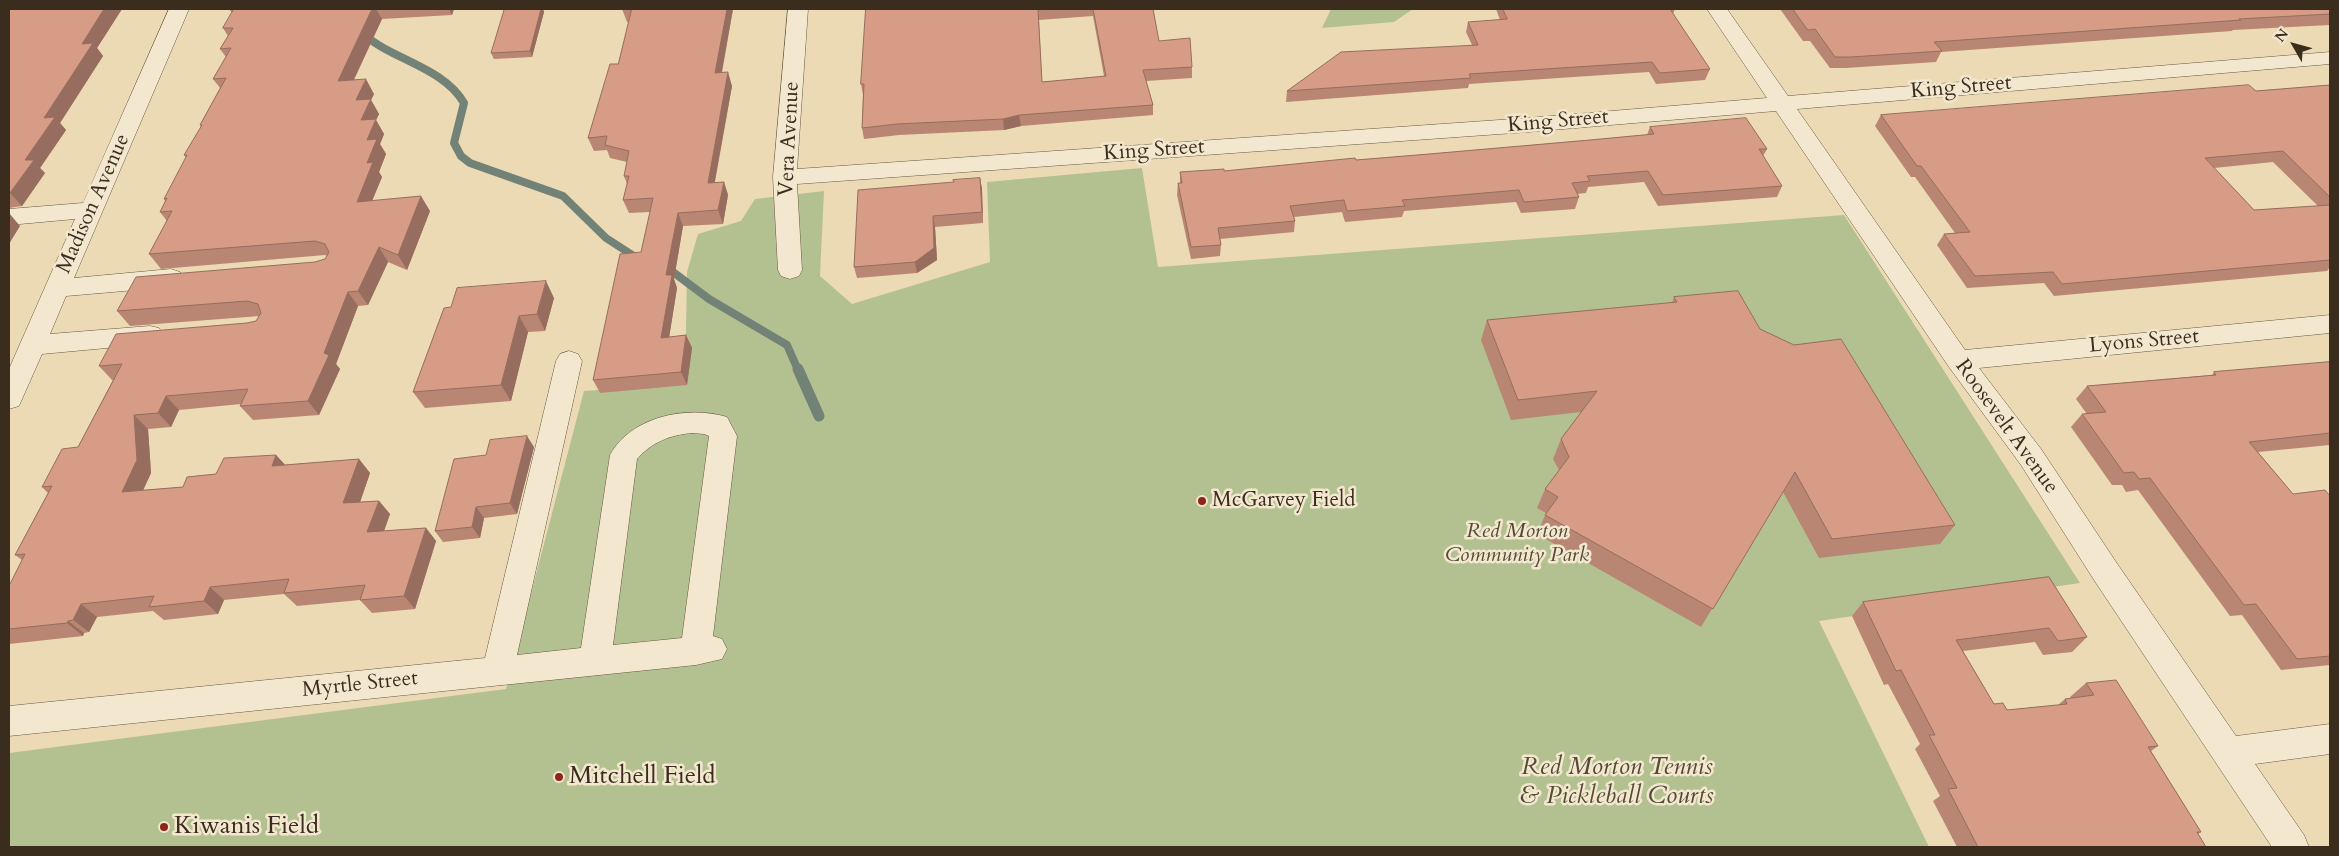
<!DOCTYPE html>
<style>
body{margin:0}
#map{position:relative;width:2339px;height:856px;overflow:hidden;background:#ecdab5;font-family:Cardo,serif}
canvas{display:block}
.frame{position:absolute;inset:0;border:10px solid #3b2d1d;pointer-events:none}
.north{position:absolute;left:2269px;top:20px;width:50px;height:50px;-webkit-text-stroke:4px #f3e7cf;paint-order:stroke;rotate:308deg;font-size:14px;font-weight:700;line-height:20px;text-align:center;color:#3b2d1d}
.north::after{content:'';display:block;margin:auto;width:18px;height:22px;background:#3b2d1d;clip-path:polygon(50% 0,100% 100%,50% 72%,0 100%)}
</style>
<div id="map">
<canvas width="2339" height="856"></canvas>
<div class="frame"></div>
<div class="north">N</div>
</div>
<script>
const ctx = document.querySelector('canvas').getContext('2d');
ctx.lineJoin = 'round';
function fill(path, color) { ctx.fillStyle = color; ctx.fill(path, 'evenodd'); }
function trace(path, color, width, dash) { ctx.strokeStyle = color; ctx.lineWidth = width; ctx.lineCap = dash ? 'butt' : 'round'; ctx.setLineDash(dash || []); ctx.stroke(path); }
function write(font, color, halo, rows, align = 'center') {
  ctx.font = font + ' Cardo,serif'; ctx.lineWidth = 5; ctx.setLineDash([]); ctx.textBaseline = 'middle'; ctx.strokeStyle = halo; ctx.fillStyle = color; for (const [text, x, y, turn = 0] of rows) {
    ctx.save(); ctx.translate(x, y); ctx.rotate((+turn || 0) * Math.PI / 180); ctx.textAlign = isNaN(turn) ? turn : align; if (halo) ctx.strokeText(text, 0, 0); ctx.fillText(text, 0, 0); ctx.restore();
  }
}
const green = new Path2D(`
 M1331,9h82l-19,13 -72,6z
 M1142,168l16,99 686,-52 236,368 -261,38 110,226h-1920v-94l497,-64 78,-298 101,-7 2,-112 11,-38 43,-13 14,-22 69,-8 -4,85 32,28 138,-42 -3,-80z`);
const streamFar1 = new Path2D(`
 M362,33c30,27 81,34 102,70l-10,40 7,13 9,7 93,33 43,42 34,22
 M663,269l10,3 36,27 78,46 11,25`);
const stream = new Path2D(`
 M798,369l21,47`);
const minor = new Path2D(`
 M169,9h20l-115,269 97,-9 9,3 3,6 -3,6 -9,3 -105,9 -16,38 100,-8 9,2 4,7 -4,7 -9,2 -108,10 -23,52 -10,3v-40l66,-150 -66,6v-16l74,-6z
 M788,9h20l-11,160 731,-51 239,-20 -60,-89h20l61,87 542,-44v12l-533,45 168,241 365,-35v18l-351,35 62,81 75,113 120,174 94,-12v30l-75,10 49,71 5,12h-37l-178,-267 -73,-115 -72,-98 -173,-256 -248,21 -731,52 5,86 -3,6 -9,3 -9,-3 -3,-6 -5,-93z
 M569,351l9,3 4,7 -65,294 64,-7 29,-193c21,-39 78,-50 117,-38l10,19 -24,200 9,3 5,10 -5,10 -26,6 -687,71v-30l476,-48 71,-297 4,-7zM692,433l12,1 5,2 -27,202 -69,7 24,-186c15,-17 33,-24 55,-26z`);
const wall = new Path2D(`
 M10,9h112l-25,39 6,8 -43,67 6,7 -26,38 5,5 -23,33 -13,2v-197z
 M229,9h225l-2,6 -70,4 -28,61 20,14 -3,6 8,14 -3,6 8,14 -4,10 6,10 -7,18 3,5 -10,23 58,11 -23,59 -19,-8 -20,43 -10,1 -22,58 4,5 -21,46 -66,5 -13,-14 1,-2 -62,6 -8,17 -23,2 3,44 -8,17 40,-3 33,-13 60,-19 9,10 74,-6 11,14 -10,29 19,-1 11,13 -6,17 42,-3 10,13 -21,68 -43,4 -12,-13 -63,6 -13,-12 -60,6 -6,14 -54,6 -11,-9 -56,6 -8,15 -5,1 -1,3 -74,8v-58l13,-26 -7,-5 33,-62 -6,-6 36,-40 35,-67h-1l-13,-14 148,-43 9,-2 4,-5 -130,10 -13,-15 198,-49 10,-3 2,-3 -2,-1 -164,14 -12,-15 18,-33 -7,-9 5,-11 -1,-2 22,-41 -2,-3 17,-28 -1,-2 20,-37 -7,-9 13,-22 -6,-8 8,-13 -5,-8 9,-15z
 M541,9h2l1,3 -12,45 -38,2 -3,-6z
 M622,9h111l-11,64 10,13 -17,96h9l4,13 -5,29 -40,2 -9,53 3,9 -8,49 17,-2 6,13 -5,37 -87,8 -7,-13 48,-128 9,-40 -21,1 -6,-13 4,-16 -3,-8 3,-14 -17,-4 -3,-8 -13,1 -6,-13 30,-74 11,-42h-2z
 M866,9h287l6,32 33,26v11l-46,3 7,24v10l-132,11 -17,4 -105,5 -35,4 -2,-11 1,-33 -2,-11zM1093,16l11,60 -62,6 -3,-62z
 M1496,9h179l-2,5 37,55 -5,11 -49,4 -7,-12 -180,12 -1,4 -182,14 1,-11 185,-46 -6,-13 2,-10 32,-2z
 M1780,9h550v16l-97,5 -1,1 -291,21 -5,10 -90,6h-16l-20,-27h-7z
 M2330,85v182l-3,4 -273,25 -10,-13 -77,5 -30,-43 7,-11 11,-1 -40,-56h-4l-36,-51 6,-11 375,-24zM2273,162l45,44 -64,4 -40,-42z
 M1650,127l117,22 -4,7 19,30 -5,11 -119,9 -14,-24 -56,5 -2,6 -9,1 2,3 -4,12 -54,4 -5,-11 -112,9 -2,6 -57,5 -3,-10 -48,5 1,4 -1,11 -74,7 1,6 -1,11 -29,3 -14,-64 1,-12h2v-11l44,-1 205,-17 161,-14 57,-5z
 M980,178l2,11 1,34 -48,4 2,33 -20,13 -60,5 -3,-11 100,-85z
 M1674,297l86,32 195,196 -15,19 -121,14 -36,-66 -82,135 -164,-93 9,-21 -9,-5 8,-19 14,-19 -6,-11 8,-20 20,-27 -70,8 -30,-80 6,-20 185,-17z
 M554,298l-9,33 -17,1 -17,69 -86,7 -12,-16 31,-84z
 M2330,362v83l-72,7 35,42 37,2v169l-49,5 -39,-55 -12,1 -92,-126 -12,2 -4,-7h-10l-41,-58 11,-13h5l-11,-15 11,-13 125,-11 2,-3z
 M534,447l-17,67 -33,4 -4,20 -37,4 -8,-11 51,-76z
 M2049,577l38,60 -15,15 -29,3 -8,-13 -72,9 31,53 13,6 51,-5 7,-6 6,-1 -1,-1 16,-14 72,63 -7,5 50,81 -3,2 8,13h-249l-24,-46 7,-5 -25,-47 5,-5 -32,-60 -4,1 -32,-69 11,-14z`);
const shadedWall = new Path2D(`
 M104,9h18l-25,39 6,8 -43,67 6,7 -26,38 5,5 -23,33 -12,-13 34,-75 38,-74z
 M372,9h4l6,10 -36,77 -8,-15z
 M449,9h5l-2,6z
 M541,9h2l1,3 -12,45 -2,-6z
 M727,9h6l-14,77 -4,-13z
 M728,72l4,14 -20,110 -4,-13z
 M366,79l8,15 -3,6 8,14 -3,6 8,14 -4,10 6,10 -7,18 3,5 -16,39 -9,-14 10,-39v-23l-11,-40z
 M1019,115l2,11 -17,4 -1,-11z
 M980,178l2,11 1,34 -1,-11z
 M724,182l4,13 -5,29 -5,-14z
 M421,196l9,15 -23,59 -9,-15z
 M9,213l11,13 -11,18z
 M678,213l5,13 -9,53 3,9 -10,63 -6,-13 5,-63z
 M933,216l2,11 2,33 -20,13 -2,-11z
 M379,247l9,15 -20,43 -10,-14z
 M546,281l8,17 -9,33 -8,-17z
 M348,292l10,14 -22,58 4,5 -21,46 -11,-14 16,-48z
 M519,316l9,16 -17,69 -10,-16z
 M686,335l6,13 -5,37 -6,-13z
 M166,396l13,14 -8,17 -13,-14z
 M134,415l14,14 3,44 -15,33 -14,-14z
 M527,436l7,11 -17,67 -7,-11z
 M276,455l12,13 -16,-2z
 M359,459l11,14 -15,44 -12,-14z
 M379,501l11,13 -11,31 -12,-13z
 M476,507l8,11 -4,20 -8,-11z
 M426,528l10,13 -21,68 -11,-13z
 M210,587l14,13 -6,14 -14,-13z
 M81,604l16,13 -8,15 -16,-12z
 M68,621l16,12 -1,3 -16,-13z`);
const building = new Path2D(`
 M10,9h94l-22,35 11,-1 -49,75 11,-1 -30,43h9l-24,33h-1v-182z
 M234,9h138l-34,72 28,-2 -10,21 15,-1 -10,21 15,-1 -9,21 10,-1 -10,24 6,-1 -16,40 64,-6 -23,59 -19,-8 -21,44 -10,1 -24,61 5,2 -21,46 -68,5 8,-17 -82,7 -8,17 -24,2 3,45 -15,32 61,-5 4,-10 29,-3 8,-16 52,-3 -4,11 87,-7 -16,44 36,-2 -12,31 59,-4 -22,68 -44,4 5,-15 -81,8 5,-14 -79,8 -6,14 -55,6 5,-11 -73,8 -8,16 -5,1 -1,2 -58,6v-43l16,-32 -10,1 37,-69 -10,1 20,-38 16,-2 44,-83 -23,2 17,-32 131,-11 9,-2 5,-8 -3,-9 -11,-3 -130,10 19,-34 179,-15 10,-3 4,-7 -4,-8 -10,-3 -166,13 23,-43 -12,1 7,-14 -3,1 23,-44h-3l18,-30h-2l26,-47 -13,1 18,-31 -11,1 13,-21h-10z
 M512,9h29l-11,42 -39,2 13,-43z
 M632,9h95l-12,64 13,-1 -20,111 16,-1 -6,28 -40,3 -12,62h6l-11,63 25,-3 -5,37 -88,8 27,-126 21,-2 12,-54 -30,2 6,-24h-5l5,-25 -24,-6 2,-9 -19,2 22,-74h8z
 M866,9h182l-10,1 4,72 64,-6 -13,-67h60l6,32 31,-3 2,29 -49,3 10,35 -134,10 -16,4 -106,5 -35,4 2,-44h-3z
 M1503,9h167l40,60 -50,4 -8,-11 -183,12 2,4 -184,13 54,-39 137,-7 -10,-23 39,-3z
 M1793,9h537v5l-91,5 2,1 -307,22 8,9 -91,6h-16l-20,-28 -7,1z
 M2249,85l7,6 74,-6v112l-47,-46 -78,7 49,52 76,-5v55l-268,24 -9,-12 -78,4 -31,-42 26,-2 -49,-66h-4l-36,-51z
 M1746,118l21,31h-8l23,37 -119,9 -15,-24 -61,5 3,5 -18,2 7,14 -55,5 -5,-12 -117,10 3,6 -58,5 -3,-11 -54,6 5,15 -77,7 3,17 -30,2 -13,-64h4l-2,-11 44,-3v2l131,-13 1,2 73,-6 161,-14 64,-6 -4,-7z
 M980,178l2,34 -49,4 1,32 -19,14 -61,5 4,-77 96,-8 -1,-2z
 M546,281l-9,33 -18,2 -18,69 -88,7 31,-84 7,-1 6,-19z
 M1738,291l22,38 34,16 47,-6 114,186 -123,14 -37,-67 -82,137 -168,-94 13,-18 -13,-8 24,-32 -8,-18 36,-48 -79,9 -31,-80 190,-18 -3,-5z
 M2330,362v71l-81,9 44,52 32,-4 5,6v160l-33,3 -41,-55 -12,1 -94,-127 -11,1 -5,-7 -10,1 -42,-59 24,-2 -19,-26 129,-11 -2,-3z
 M527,436l-17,67 -34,4 -4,20 -37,4 19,-72 32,-4 4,-15z
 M2049,577l38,60 -29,4 -9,-13 -93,12 38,64 9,-1 4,7 60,-6 -2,-5 29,-4 -8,-12 30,-3 42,66 -10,1 53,85h-4l9,15h-228l-30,-58 9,-1 -28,-53h6l-34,-65 -5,1 -33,-69z`);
const markers = [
 [1202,501,5,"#8f2418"],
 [559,777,5,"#8f2418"],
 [164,827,5,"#8f2418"]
];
const streetNames = [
 ["King Street",1961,88,-5],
 ["King Street",1558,122,-5],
 ["Vera Avenue",790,139,-87],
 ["King Street",1154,151,-4],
 ["Madison Avenue",94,204,-66],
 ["Lyons Street",2144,342,-5],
 ["Roosevelt Avenue",2006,427,54],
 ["Myrtle Street",360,685,-6]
];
const poiNames = [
 ["McGarvey Field",1212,501]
];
const parkNames = [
 ["Red Morton",1517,532],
 ["Community Park",1517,556]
];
const nearParknames = [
 ["Red Morton Tennis",1617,768],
 ["& Pickleball Courts",1617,797]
];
const nearPoinames = [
 ["Mitchell Field",569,777],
 ["Kiwanis Field",174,827]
];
fill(green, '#b3c191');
trace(streamFar1, '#738277', 8);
trace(stream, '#738277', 11);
trace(minor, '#675843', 1);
fill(minor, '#f3e7cf');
fill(wall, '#b98673');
fill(shadedWall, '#966d5e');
fill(building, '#d79c86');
trace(building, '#966d5e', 1);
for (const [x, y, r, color] of markers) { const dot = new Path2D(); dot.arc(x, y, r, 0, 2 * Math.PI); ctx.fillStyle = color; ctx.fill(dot); trace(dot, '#f3e7cf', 2); }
write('21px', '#3b2d1d', '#f3e7cf', streetNames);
write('21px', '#3b2d1d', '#f3e7cf', poiNames, 'left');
write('italic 21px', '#534b34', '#f3e7cf', parkNames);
write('italic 25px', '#534b34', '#f3e7cf', nearParknames);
write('25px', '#3b2d1d', '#f3e7cf', nearPoinames, 'left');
</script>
